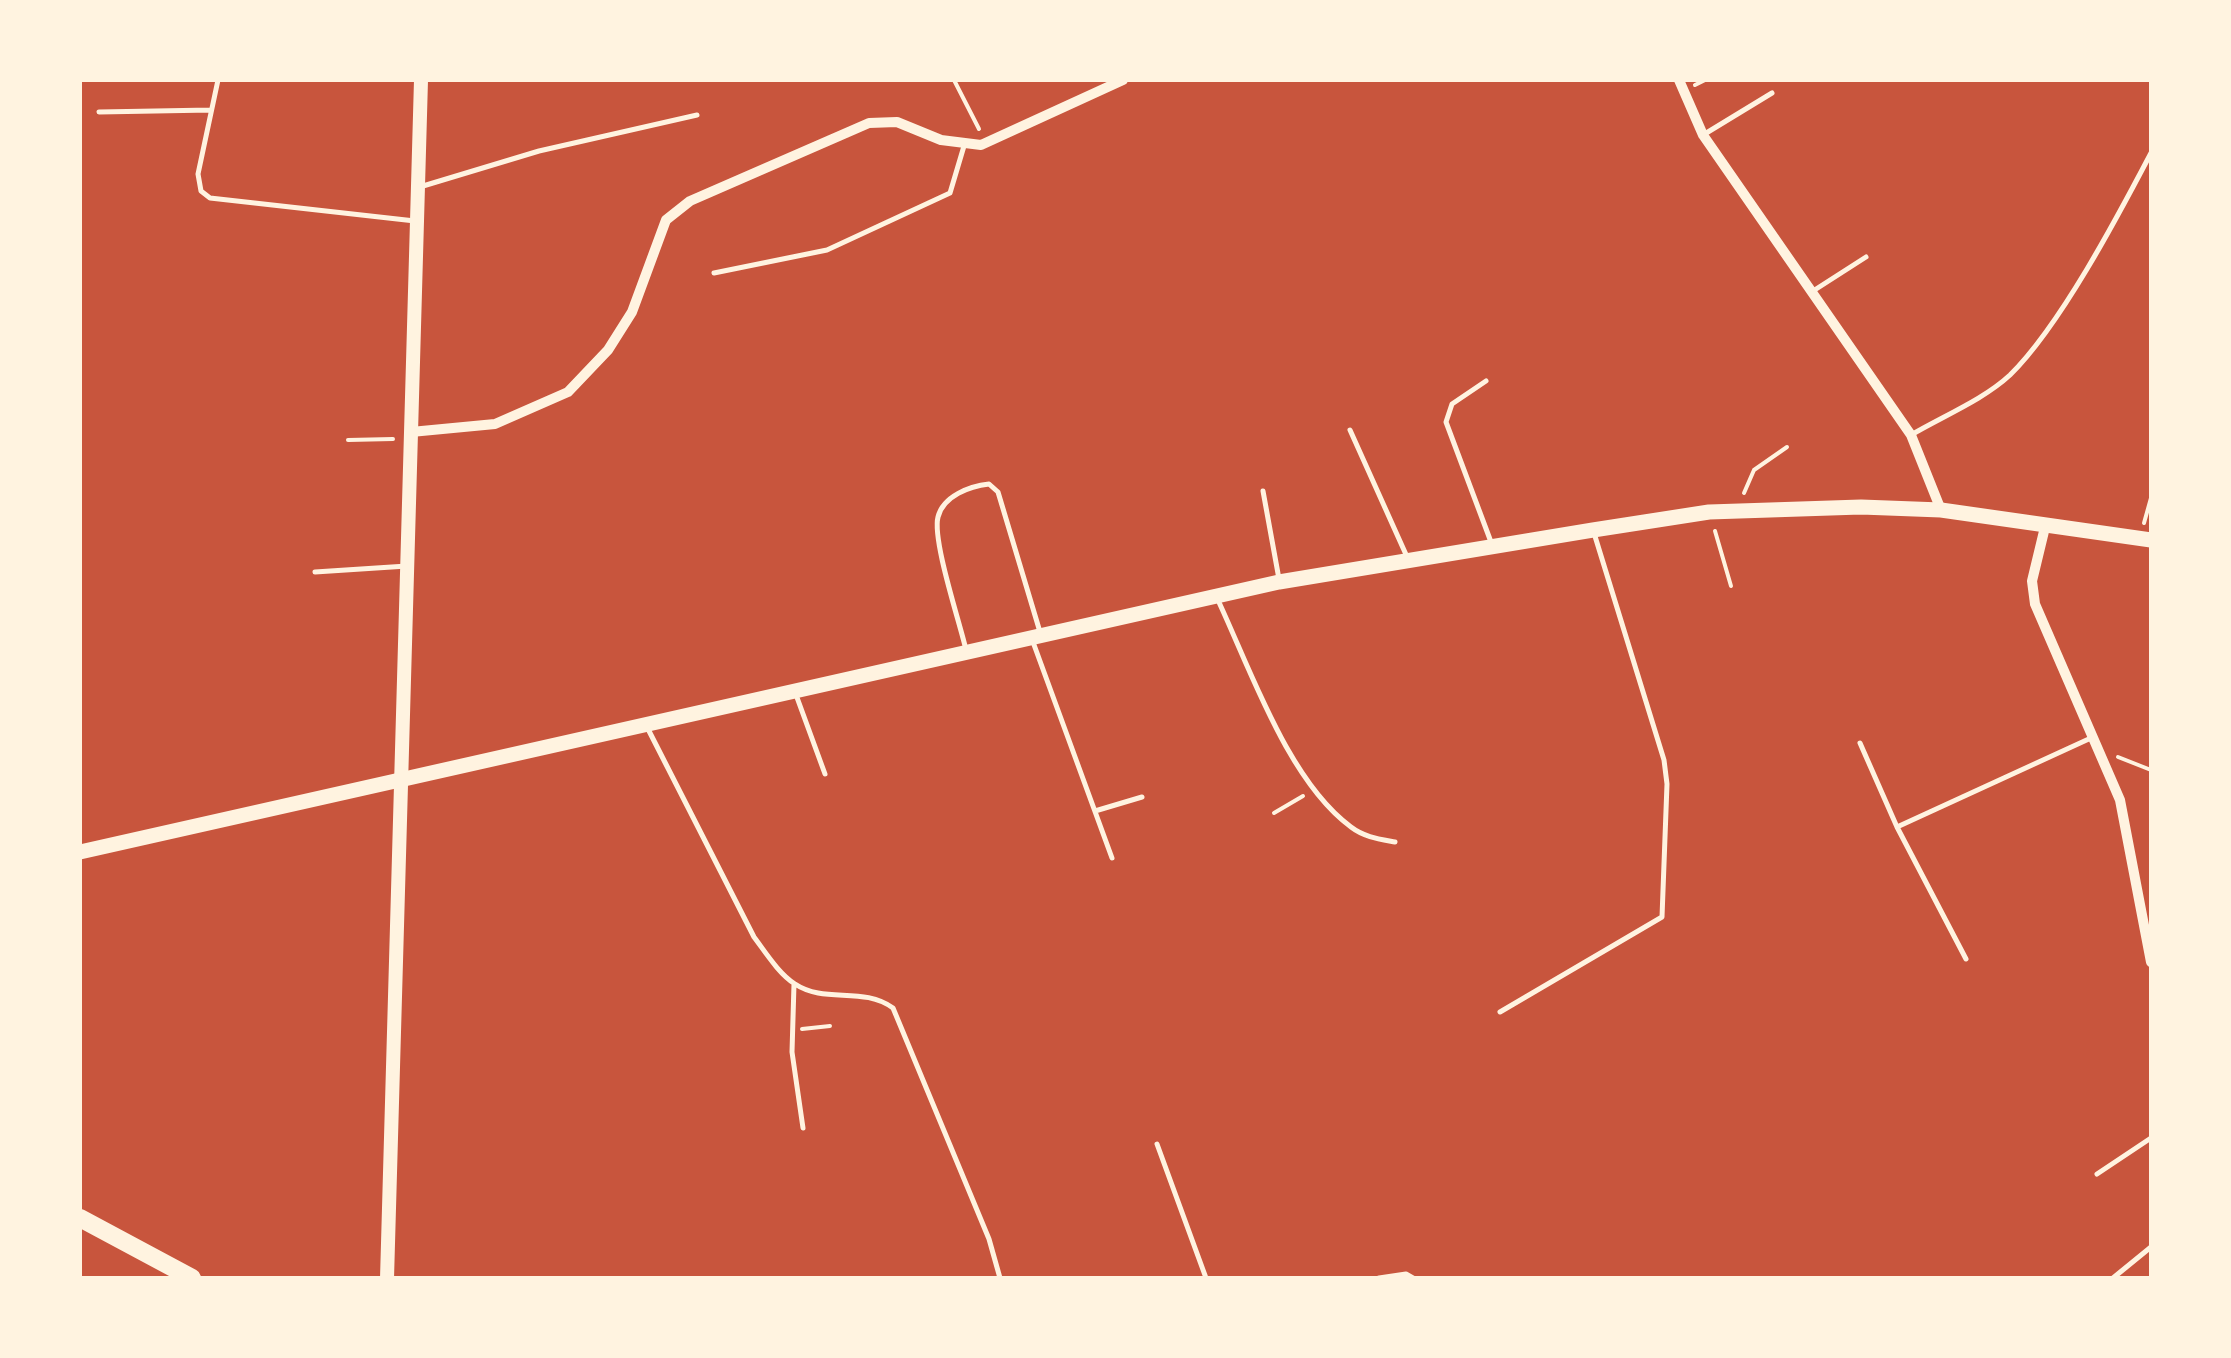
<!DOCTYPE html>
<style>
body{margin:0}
#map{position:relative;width:2231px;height:1358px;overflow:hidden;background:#c8553d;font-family:"DejaVu Sans",sans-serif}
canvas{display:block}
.frame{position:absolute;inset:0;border:82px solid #fff3e0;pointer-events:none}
</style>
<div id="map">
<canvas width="2231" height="1358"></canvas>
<div class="frame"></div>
</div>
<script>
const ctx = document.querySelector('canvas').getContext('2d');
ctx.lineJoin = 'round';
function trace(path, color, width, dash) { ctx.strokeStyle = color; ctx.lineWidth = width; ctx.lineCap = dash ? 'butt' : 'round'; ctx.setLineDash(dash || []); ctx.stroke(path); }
const path = new Path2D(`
 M954,80l25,49
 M1695,85l10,-5
 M348,440l45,-1
 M1744,493l10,-23 33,-23
 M2144,523l7,-25
 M1715,531l16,55
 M2118,757l33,13
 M1274,813l29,-17
 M802,1029l28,-3`);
const service = new Path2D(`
 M218,80l-20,94 3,17 9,7 205,23
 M99,112l112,-2
 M1703,135l69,-42
 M423,186l116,-35 158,-36
 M714,273l113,-23 123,-57 14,-47
 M1813,291l53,-34
 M1486,381l-34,23 -6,18 45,120
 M1350,430l58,129
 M1911,435c32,-19 72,-35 99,-60 50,-49 108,-159 141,-222
 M1263,491l16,88
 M315,572l92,-6
 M1217,598c33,70 71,183 134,229 13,10 28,12 44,15
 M1033,642l79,216
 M966,650c-6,-27 -34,-110 -28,-133 5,-21 32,-31 51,-33l9,8 42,140
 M795,692l30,82
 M648,729l106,208c12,16 25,37 41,47 30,20 68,2 98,24l96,231 11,39
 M1860,743l37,84 69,132
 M1095,811l47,-14
 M1897,827l194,-89
 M794,984l-2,68 11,76
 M1500,1012l162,-95 5,-133 -3,-24 -70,-227
 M1157,1144l49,134
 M2097,1174l54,-36
 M1379,1278l27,-4 7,4
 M2113,1278l38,-31`);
const minor = new Path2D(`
 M1679,80l24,55 208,300 30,75
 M411,432l84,-8 73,-32 40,-42 24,-38 34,-92 24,-19 179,-78 28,-1 44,18 40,5 142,-65
 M2046,523l-14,58 3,23 85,196 31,162`);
const tertiary = new Path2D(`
 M387,1278l34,-1198`);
const secondary = new Path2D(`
 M80,852l1199,-270 314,-52 116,-18 152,-5 80,3 210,30`);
const primary = new Path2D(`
 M80,1218l112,60`);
trace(path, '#fff3e0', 4);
trace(service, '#fff3e0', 5);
trace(minor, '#fff3e0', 10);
trace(tertiary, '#fff3e0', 14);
trace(secondary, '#fff3e0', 15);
trace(primary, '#fff3e0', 18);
</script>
